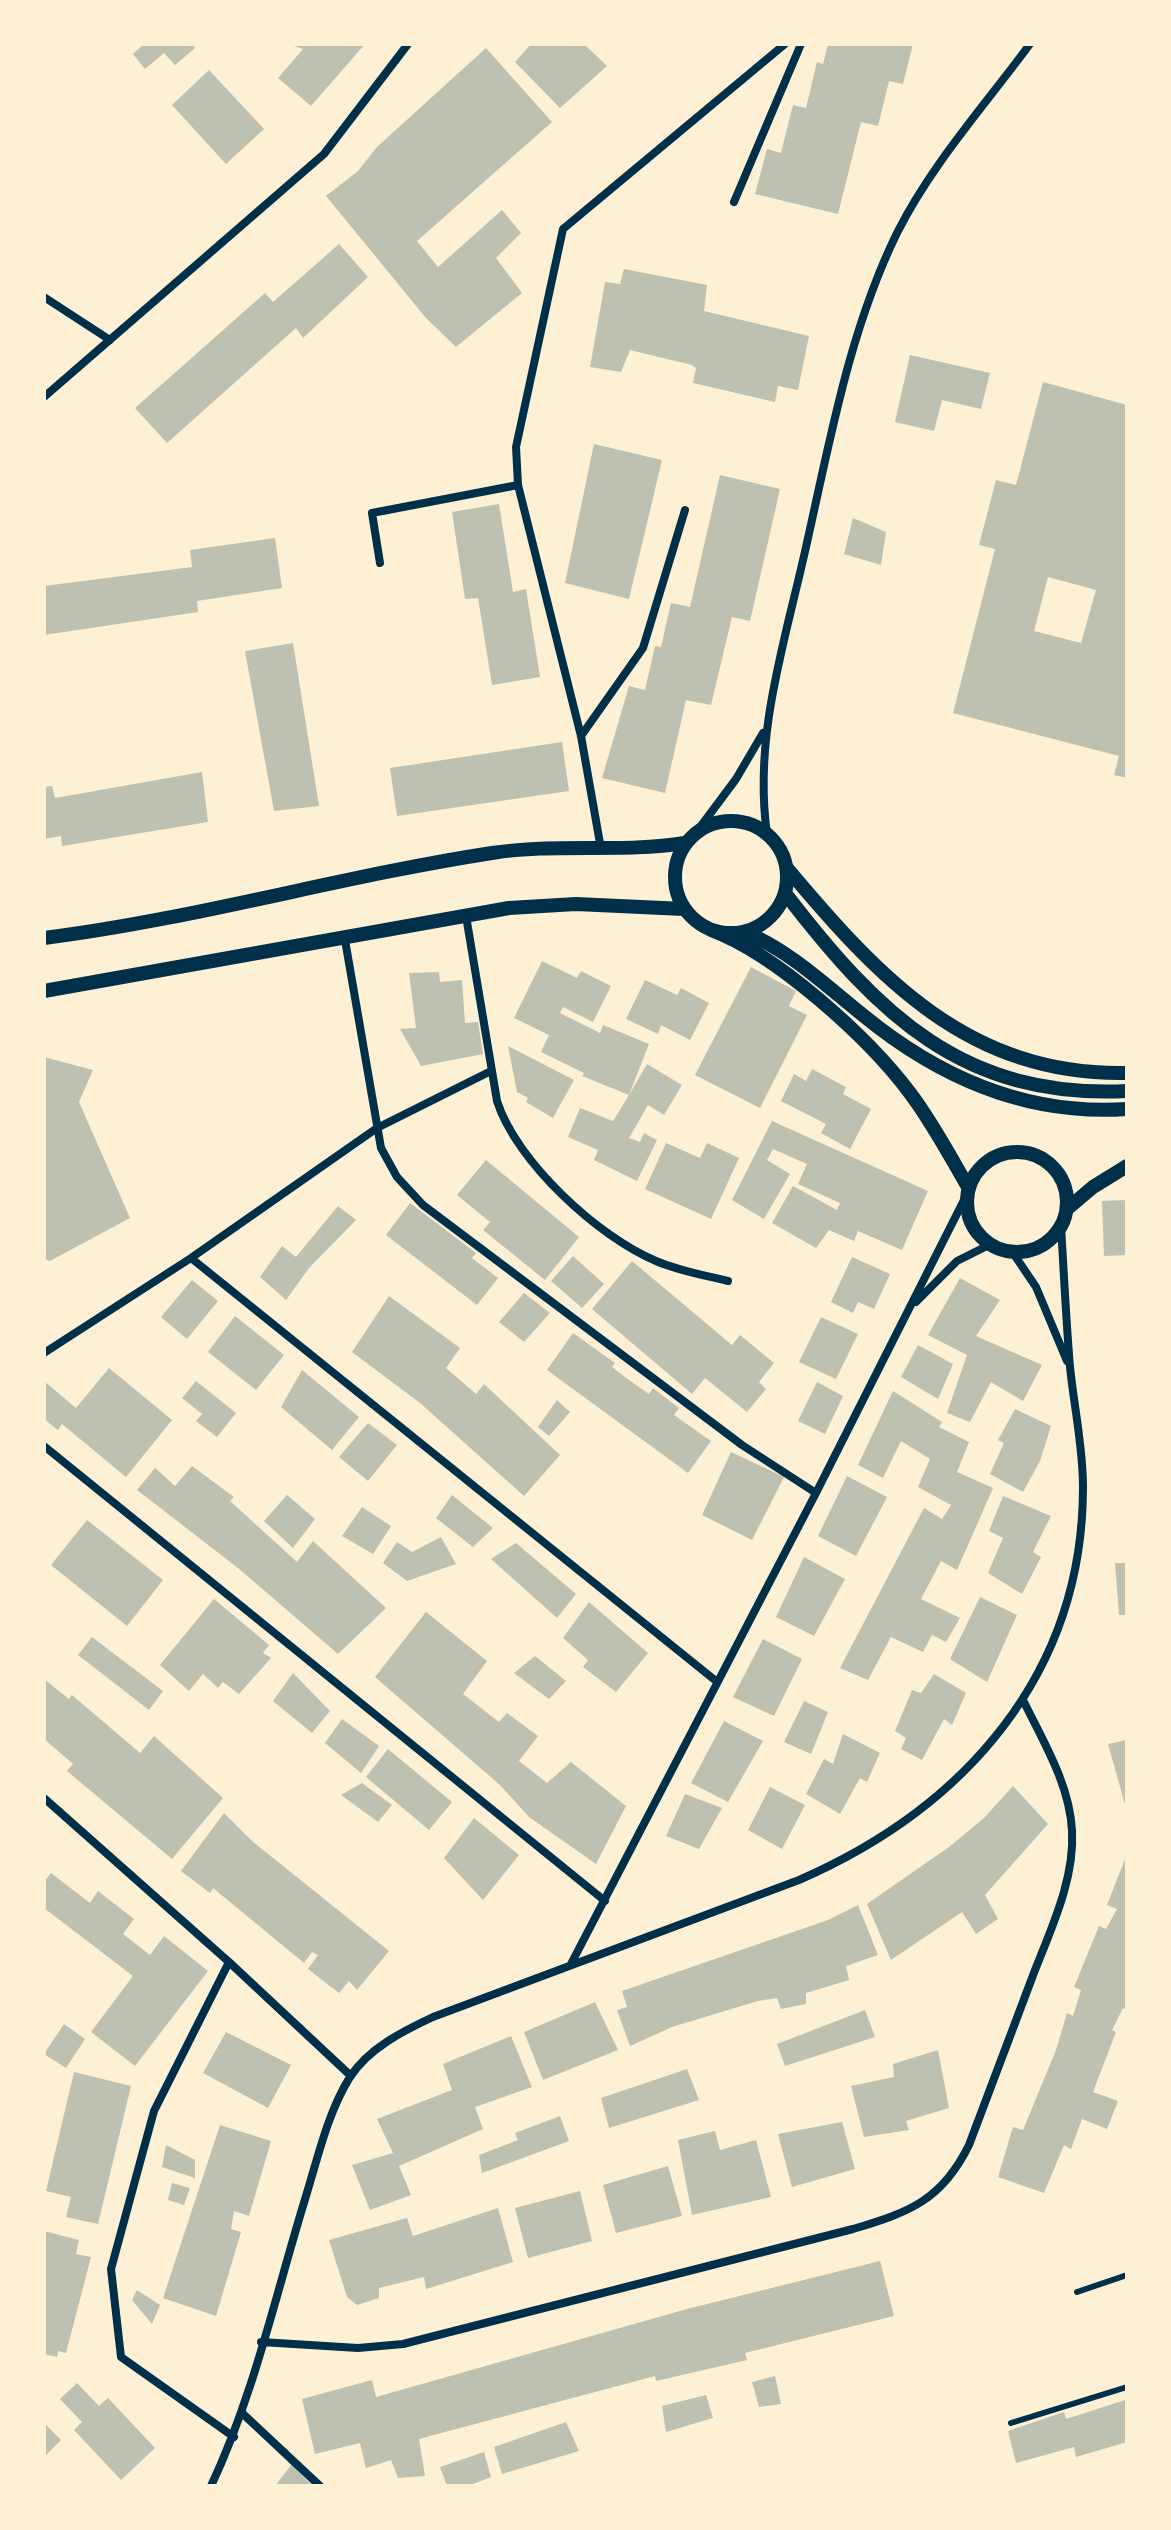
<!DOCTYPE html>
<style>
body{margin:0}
#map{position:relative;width:1171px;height:2530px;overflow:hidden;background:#fdf0d5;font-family:"PT Sans",sans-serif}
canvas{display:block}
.frame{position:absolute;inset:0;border:46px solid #fdf0d5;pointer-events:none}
</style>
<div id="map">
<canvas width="1171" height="2530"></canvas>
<div class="frame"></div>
</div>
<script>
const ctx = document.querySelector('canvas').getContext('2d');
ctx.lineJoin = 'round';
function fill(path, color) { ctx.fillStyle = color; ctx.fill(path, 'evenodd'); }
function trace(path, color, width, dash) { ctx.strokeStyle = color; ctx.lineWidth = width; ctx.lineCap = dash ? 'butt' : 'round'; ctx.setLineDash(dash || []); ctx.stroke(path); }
const building = new Path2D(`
 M144,44h48l3,4 -20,17 -11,-12 -19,16 -12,-15z
 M365,44l-54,62 -33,-28 25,-29 -15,-5z
 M531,44h53l23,22 -47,42 -45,-46z
 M828,44h85l-10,40 -14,-3 -11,45 -17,-4 -23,92 -83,-20 12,-45 14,4 12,-48 13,3 11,-46 6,2z
 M486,48l66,74 -135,119 21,26 64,-57 19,23 -25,25 26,35 -66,54 -30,-29 -100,-122 32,-25 19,-24z
 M209,70l55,59 -38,35 -54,-59z
 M339,244l29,33 -65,61 -7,-10 -129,115 -32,-35 130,-115 8,9z
 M624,269l83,16 -3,26 105,25 -11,54 -20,-4 -3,16 -82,-19 3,-15 -4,-3 -62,-15 -9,22 -31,-5 15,-85 15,2z
 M910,355l80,18 -9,36 -39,-9 -8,31 -39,-9z
 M1043,382l84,23v373l-13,-3 5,-19 -166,-43 42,-164 -16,-4 17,-65 20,5zM1048,577l48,13 -15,53 -47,-12z
 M594,444l68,16 -33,139 -64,-16z
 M720,475l60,14 -30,132 -18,-4 -21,88 -25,-5 -21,93 -63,-15 27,-92 16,4 10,-44 6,1 10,-44 19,4z
 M499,504l14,88 13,-3 14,88 -48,8 -14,-87 -13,1 -13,-87z
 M853,518l33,14 -5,33 -37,-11z
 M275,538l7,50 -85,13 1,11 -154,23v-49l148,-19 -2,-17z
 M293,643l26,163 -45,5 -29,-160z
 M562,742l7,49 -172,25 -7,-48z
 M202,772l6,50 -146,24 -1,-10 -17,3v-52l8,-1 3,12z
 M542,961l35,17 4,-7 30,15 -18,36 -30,-15 -3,6 40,20 3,-8 46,19 -20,51 18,-31 35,21 -18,30 -16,-10 -19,33 11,4 4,-9 13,7 -20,41 -43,-21 4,-10 -30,-13 12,-29 33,13 16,-26 -47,-19 2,-3 -43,-21 8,-17 -35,-17z
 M751,967l45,24 -7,15 18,9 -47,93 -65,-33z
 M439,972l1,10 22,-2 3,43 13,-1 5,32 -62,12 -21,-37 16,-1 -7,-55z
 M645,980l32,15 4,-7 28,15 -19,37 -29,-15 -3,9 -32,-15z
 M508,1046l66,34 -21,38 -27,-16 2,-4 -11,-6z
 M44,1057l49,13 -14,32 51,116 -80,43 -6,-2z
 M812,1069l34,18 -3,7 28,15 -21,40 -29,-16 5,-9 -45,-23 13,-27 12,7z
 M772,1121l156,70 -26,59 -44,-19 -4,10 -25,-11 -13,18 -44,-25 21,-37 44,24 3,-7 -42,-19 9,-20 -34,-15 -6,11 23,14 -26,45 -32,-19z
 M666,1143l34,15 7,-15 32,15 -28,61 -66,-30z
 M486,1160l93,77 -34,43 -62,-50 7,-8 -33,-27z
 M1127,1200v55l-23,1 -2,-55z
 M410,1203l66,50 -4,5 26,20 -21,27 -91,-70z
 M338,1206l18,14 -47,48 -23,32 -26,-23 22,-31 14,11z
 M573,1256l31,28 -22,24 -31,-27z
 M852,1257l38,17 -16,35 -16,-7 -5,11 -22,-11z
 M632,1261l100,84 8,-10 34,28 -15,19 7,7 -19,23 -42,-34 -13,16 -100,-85z
 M960,1278l40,22 -24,36 66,29 -19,36 -32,-19 -21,40 -23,-9 20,-58 -39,-20z
 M192,1280l26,21 -31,38 -26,-22z
 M524,1293l26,20 -26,29 -25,-20z
 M389,1296l71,52 -14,20 30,26 8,-10 76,71 -36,41 -104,-93 -68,-51z
 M235,1316l49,39 -28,35 -48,-38z
 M821,1317l37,17 -22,45 -37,-17z
 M573,1333l42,30 -3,4 17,13 20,14 4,-6 26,20 -5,7 37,26 -23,32 -141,-103z
 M918,1345l35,19 -15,35 -37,-22z
 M109,1368l63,52 -46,57 -64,-53 -4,6 -14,-11v-38l32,27z
 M302,1370l57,47 -27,33 -51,-43z
 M196,1381l40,32 -19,24 -21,-16 6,-7 -20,-16z
 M817,1382l26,14 -18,38 -27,-13z
 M893,1391l49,31 -3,5 30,15 -12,30 36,16 -36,82 -16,-9 -20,38 39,19 -14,24 -14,-7 -9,17 -32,-15 -23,43 -28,-12 84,-160 18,11 9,-14 -33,-18 12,-28 -29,-18 -18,37 -25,-13z
 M557,1400l13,12 -21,24 -11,-9z
 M1015,1409l36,17 -11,35 -17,31 -33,-18 14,-31 -6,-3z
 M368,1423l29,22 -29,36 -29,-24z
 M731,1452l53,25 -32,63 -50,-25z
 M192,1466l42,31 -4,4 67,61 16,-21 73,67 -48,46 -100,-86 -101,-78 18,-22 20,18z
 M847,1476l40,21 -31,59 -38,-20z
 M287,1495l28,24 -22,29 -29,-27z
 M452,1495l41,33 -20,19 -37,-29z
 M1003,1496l48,20 -18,36 8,5 -19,37 -34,-21 15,-35 -14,-7z
 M362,1507l29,19 -18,28 -31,-18z
 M87,1520l76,60 -36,46 -76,-61z
 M441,1537l15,27 -49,17 -24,-18 14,-21 15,10z
 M516,1543l60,51 -19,24 -66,-59z
 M804,1557l41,22 -31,57 -38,-19z
 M1115,1563h12v52h-8z
 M980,1597l37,18 -30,67 -37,-23z
 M214,1599l55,46 -6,8 8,5 -32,36 -16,-12 -5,6 -15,-14 -14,17 -29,-26z
 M589,1602l59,51 -32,39 -33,-25 5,-7 -25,-22z
 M426,1612l61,49 -24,33 36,28 8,-9 31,23 -19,25 28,22 24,-21 55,44 -30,58 -67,-47 -29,-32 -125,-108z
 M92,1637l71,54 -14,19 -71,-55z
 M763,1639l39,20 -28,57 -41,-19z
 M535,1656l31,25 -17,18 -35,-26z
 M293,1673l37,38 -18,22 -39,-32z
 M934,1674l32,19 -14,32 -8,-6 -22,41 -21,-11 5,-11 -11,-7 17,-41 9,3z
 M44,1679l25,20 3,-4 68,58 14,-17 69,62 -51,61 -105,-88 6,-7 -29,-25z
 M804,1701l24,11 -17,42 -27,-12z
 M342,1719l37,27 -18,27 -36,-30z
 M724,1721l39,20 -35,61 -37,-19z
 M843,1734l37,19 -13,29 -7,-4 -20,36 -34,-20 18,-35 9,5z
 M1127,1740v68h-1l-18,-64z
 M388,1749l64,53 -23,28 -63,-53z
 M362,1783l30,22 -14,17 -37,-27z
 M1013,1786l35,38 -63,71 13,24 -22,15 -14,-22 -71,48 -24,-56 82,-57 35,-29z
 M770,1787l35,18 -23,44 -34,-19z
 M685,1794l37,14 -23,41 -33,-13z
 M224,1813l28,28 137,110 -32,39 -8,-9 -10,12 -31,-24 10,-14 -6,-3 -8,11 -91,-75 -3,5 -29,-22z
 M474,1818l45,37 -36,45 -39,-42z
 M1127,1854v156l-4,-2 -11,22 4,2 -23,60 25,9 -11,28 -25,-10 -11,30 -7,-4 -20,48 -46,-16 15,-50 10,3 33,-80 11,-37 6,3 8,-26 -7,-3 25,-61 7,3 11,-20 -10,-4z
 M51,1873l39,30 8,-12 36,28 -11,15 27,21 14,-19 44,35 -73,95 -44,-34 42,-56 -89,-68v-26z
 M858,1905l20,50 -32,11 3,14 -43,13v11l-25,5 -4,-11 -19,3 -86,26 -42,19 -13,-36 10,-3 -5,-16 206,-71z
 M595,2002l23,48 -75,30 -19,-48z
 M865,2010l10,27 -90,29 -8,-22z
 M64,2024l21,15 -19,29 -22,-14z
 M226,2032l65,33 -23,43 -65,-35z
 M511,2036l21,51 -57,20 8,22 -84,37 12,29 -41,15 -18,-45 41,-12 -16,-34 75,-29 -9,-26z
 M938,2050l11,58 -43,13 3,9 -45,7 -13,-51 43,-9 -1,-13z
 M687,2069l12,31 -90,28 -8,-30z
 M74,2072l57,14 -33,138 -32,-7 5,-20 -25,-6z
 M560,2116l9,25 -87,32 -3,-18 39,-15 -3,-7z
 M842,2122l13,47 -63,18 -14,-53z
 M220,2125l51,16 -22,75 -15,-5 -3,18 10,3 -25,84 -53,-18z
 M715,2131l5,19 36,-10 15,57 -79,18 -14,-75z
 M166,2145l29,15v18l-33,-11z
 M668,2166l14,50 -66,17 -13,-48z
 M172,2183l18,5 -6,17 -16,-5z
 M580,2191l12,50 -64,17 -13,-50z
 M498,2208l15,54 -87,27 -2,-12 -45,11v10l-22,7 -10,-8 -18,-57 78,-22 6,18z
 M44,2231l35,9 -3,14 15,3 -25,96 -8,-2 -1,6 -13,-3z
 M880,2261l14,55 -149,37 2,7 -91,21 -1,-5 -236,63 6,37 -27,2 -7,-18 -25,8 -6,-25 -45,11 -13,-55 70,-19 4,17 311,-88z
 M137,2290l23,15 -8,19 -20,-24z
 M775,2376l6,28 -22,3 -7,-25z
 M77,2383l22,23 9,-8 47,50 -34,32 -47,-50 8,-8 -22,-23z
 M706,2395l7,23 -47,14 -4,-26z
 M1125,2400l2,42 -51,15 -2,-10 -58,16 -8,-32 56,-19 2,7z
 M566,2422l13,29 -77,23 -8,-27z
 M44,2423l17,17 -17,17z
 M484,2452l7,25 -23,9h-21l-7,-19z
 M292,2464l20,22h-37z`);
const service = new Path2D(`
 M1077,2292l50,-17
 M1011,2423l116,-36`);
const minor = new Path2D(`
 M734,202l67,-158
 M44,297l66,43
 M44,397l280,-243 84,-110
 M380,563l-8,-50 146,-28
 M581,736l62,-88 42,-138
 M698,830l38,-51 27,-46
 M767,834c-14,-98 18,-192 39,-287 24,-106 43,-216 91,-314 34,-68 88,-128 133,-189
 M601,849l-20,-113 -63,-251 -2,-38 47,-218 222,-185
 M466,916l31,185c19,60 101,136 159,160 23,10 48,14 72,20
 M345,940l36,208 16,29 26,28 319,240 74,48
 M1013,1253l23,34 31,74
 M191,1258l525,423
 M916,1302l41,-41 32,-16
 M44,1353l147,-95 186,-130 114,-57
 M44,1446l561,455
 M44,1798l185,164 122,114
 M229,1962l-75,149 -43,158 10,88 113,80
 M571,1964l245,-471 150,-297
 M261,2342l97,6 45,-4 450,-115c57,-17 89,-29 116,-84 21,-56 42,-111 63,-167 17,-45 43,-97 40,-147 -2,-46 -29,-90 -49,-131
 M242,2413l78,73
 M211,2486c43,-91 65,-193 95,-290 12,-39 22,-84 44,-119 19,-29 53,-46 83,-60l366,-137c165,-72 284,-205 284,-393 0,-41 -9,-80 -13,-120 -4,-47 -6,-93 -9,-140`);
const tertiary = new Path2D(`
 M675 877a56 56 0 1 1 112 0a56 56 0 1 1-112 0Z
 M786,867c93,111 183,209 341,206
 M785,893c93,121 178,206 342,198
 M711,930c65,24 157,107 199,163 22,29 40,63 58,94
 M745,932c45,19 80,53 119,84 76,62 163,100 263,93
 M44,938c151,-19 298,-62 448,-85 64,-10 129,0 193,-10
 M44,991l465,-83 67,-4 108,5
 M967 1202a50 50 0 1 1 100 0a50 50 0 1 1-100 0Z
 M1067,1209l26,-22 34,-21`);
fill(building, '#bec0b2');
trace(service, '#003049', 6);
trace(minor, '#003049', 8);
trace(tertiary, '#003049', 14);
</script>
